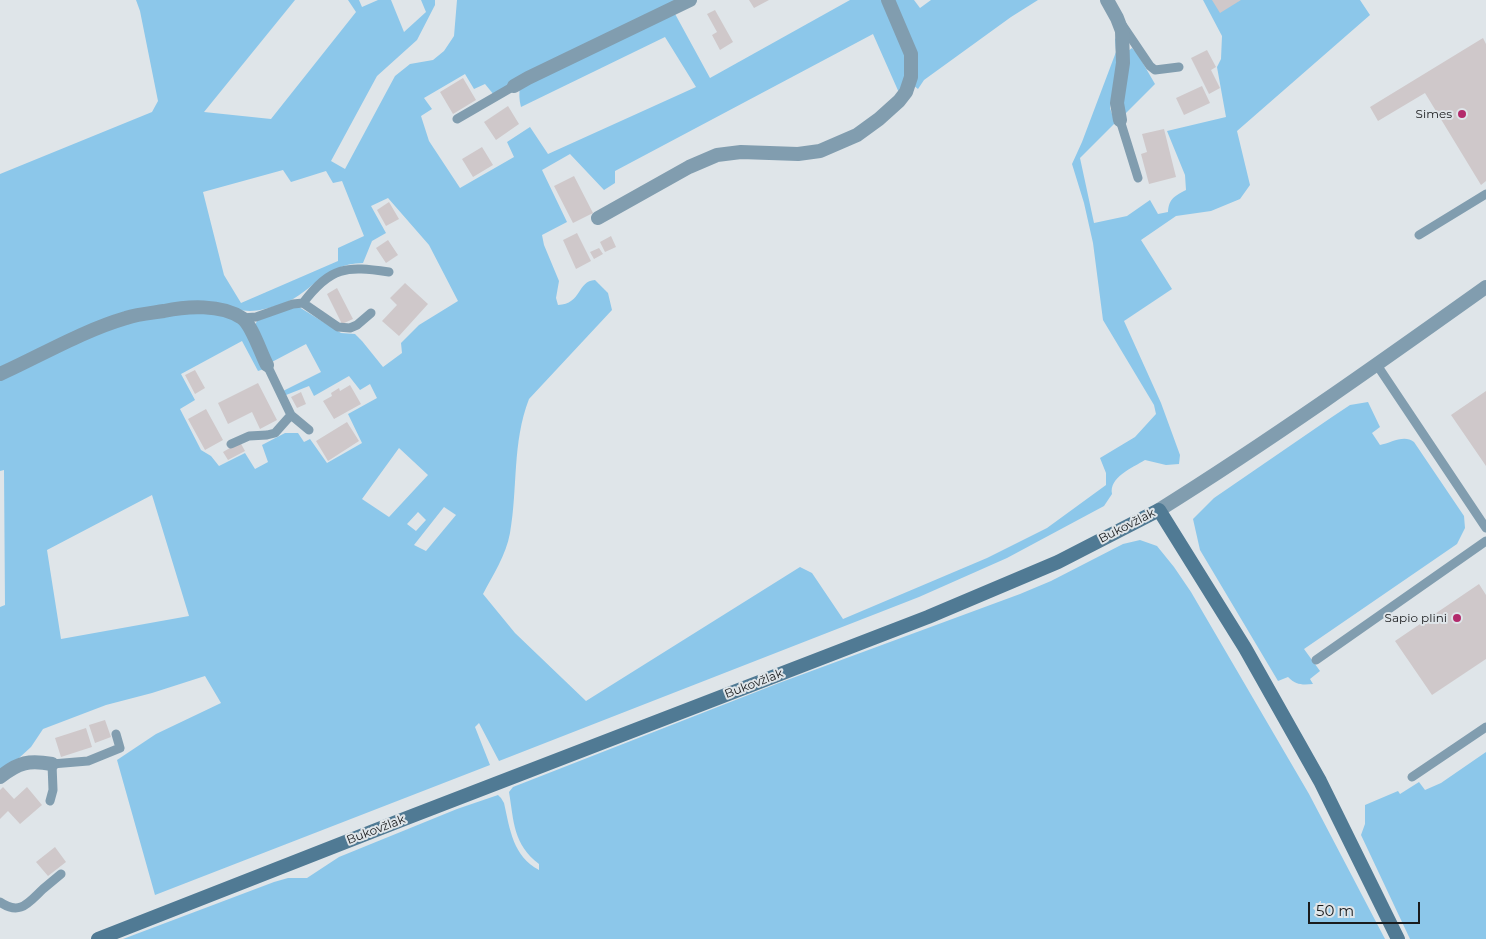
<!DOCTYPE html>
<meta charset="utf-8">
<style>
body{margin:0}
#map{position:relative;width:1486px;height:939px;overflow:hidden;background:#dfe5e9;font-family:Montserrat,sans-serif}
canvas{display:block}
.scale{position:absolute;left:1308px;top:902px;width:112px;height:22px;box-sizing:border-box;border:2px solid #191b1d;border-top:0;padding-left:6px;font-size:15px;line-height:18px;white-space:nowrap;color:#191b1d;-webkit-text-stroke:4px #dfe5e9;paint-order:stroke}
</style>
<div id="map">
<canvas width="1486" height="939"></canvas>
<div class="scale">50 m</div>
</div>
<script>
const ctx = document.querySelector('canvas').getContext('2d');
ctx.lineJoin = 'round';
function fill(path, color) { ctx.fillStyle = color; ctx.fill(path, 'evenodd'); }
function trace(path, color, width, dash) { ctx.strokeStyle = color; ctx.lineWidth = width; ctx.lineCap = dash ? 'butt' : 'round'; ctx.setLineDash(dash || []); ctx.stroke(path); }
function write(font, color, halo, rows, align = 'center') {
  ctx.font = font + ' Montserrat,sans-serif'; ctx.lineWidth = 4; ctx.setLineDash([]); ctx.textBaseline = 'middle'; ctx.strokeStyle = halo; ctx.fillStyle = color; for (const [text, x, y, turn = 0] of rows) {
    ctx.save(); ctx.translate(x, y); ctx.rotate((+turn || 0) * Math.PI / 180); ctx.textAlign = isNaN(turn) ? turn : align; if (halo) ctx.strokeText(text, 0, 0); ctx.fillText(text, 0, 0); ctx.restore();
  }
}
const green = new Path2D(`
 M136,0h159l-91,112 67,7 85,-107 -8,-12h11l3,7 16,-7h13l13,32 22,-20 -5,-12h14v5l-18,35 -40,36 -46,85 14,8 50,-93 15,-12 23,-4 11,-9 10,-15 3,-36h224l-55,28 -96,45 -36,22 -9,-11 -11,5 -9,-15 -41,24 8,11 -11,7 8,25 31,47 54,-31 -7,-15 23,-15 18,27 148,-67 -31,-50 -144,70c-2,-7 -2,-14 -1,-21l154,-74 36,66 140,-78h35c8,31 40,64 15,95l-27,-61 -258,137v12l-11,7 -34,-36 -28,16 25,52 -25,13 2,10 15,36 -3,17 2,7c24,-1 19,-24 37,-25l13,13 4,17 -83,89c-17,44 -11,89 -19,134 -4,22 -17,42 -27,61l32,39 71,68 214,-134 12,6 31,46 144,-61 60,-30 59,-43v-12l-6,-15 35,-21 21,-23 -2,-9 -51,-85 -10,-77 -9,-40 -12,-39 10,-22 34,-90 -1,-13 3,-3 2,26 -10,46 5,15 -35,35 14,65 33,-7 23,-16 8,14 10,-2c1,-14 7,-16 18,-22l-1,-15 -18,-44 59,-14 -9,-50 4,-8 1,-23 -19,-36h157l10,15 -133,116 13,54 -10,14 -29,12 -35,5 -35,24 31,49 -48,32 37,82 19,52 -1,9 -13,1 -21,-5c-13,8 -36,17 -33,34l-8,12 -97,52 -88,39 -420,164 -20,-38 -4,4 15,38 -335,130 -38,-135 39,-26 65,-31 -16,-27 -53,17 -46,12 -63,24 -12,18 -12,11 -19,11v-162l5,-2 -1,-135 -4,1v-93c36,-16 69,-39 106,-51 31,-10 107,-26 134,-6 7,6 20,38 24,48l-6,2 -16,-30 -61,33 14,26 -15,9 21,41 10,6 8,10 26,-13 10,16 13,-7 -6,-17 23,-12h13l6,9 6,-3 17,24 35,-20 -14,-29 29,-16 -7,-14 -10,6 -11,-14 -35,20 -5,-10 -23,9 -3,-4 38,-19 -15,-28 -36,19 -16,-36 3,-6 33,-14h9l42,26 14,1 7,7 21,26 19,-14 -1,-10 18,-18 39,-24 -29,-56 -41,-47 -17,8 15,27 -14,8 -9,22c-41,0 -52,34 -87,43 -8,2 -17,5 -26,5 -9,0 -18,-3 -26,-5 -14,-2 -28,-3 -42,-2 -66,2 -125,38 -182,66v-196l152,-62 6,-11 -18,-90zM283,170l8,12 35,-11 7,12 9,-2 22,55 -26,12v13l-97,42 -17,-28 -21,-83zM399,448l29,27 -39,42 -27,-18zM152,495l37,121 -128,23 -14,-89zM444,507l12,8 -30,36 -12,-6zM418,512l8,8 -10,11 -9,-7z
 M890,0h24l6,8 11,-8h107l-27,17 -87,63 -6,9 -5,-4z
 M1132,48l5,5 18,31 -31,31 -4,-15 8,-49z
 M1368,402l12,25 -8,6 8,12c11,-2 24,-11 34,-3l50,74 1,12 -8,16 -153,105 16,22 -10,8 3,5c-11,1 -17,1 -25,-7l-10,4 -78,-131 -7,-31 21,-21 118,-81 18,-12z
 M1140,540l17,6 17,21 17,25 118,202 76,145h-1262l151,-57 14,-4h19l32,-21 118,-48 41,-14 3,3 3,5c6,27 9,53 35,67v-6c-26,-20 -25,-42 -30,-72l4,-5 266,-104 241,-89 31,-13 72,-37z
 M1486,752v187h-76l-49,-104 4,-11v-19l33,-14 2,3 19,-12 6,8 16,-7z`);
const building = new Path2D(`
 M749,0h20l-15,8z
 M1212,0h29l-21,13z
 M715,10l18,32 -13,8 -8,-15 5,-3 -10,-18z
 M1483,38l3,6v137l-5,4 -56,-92 -47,28 -8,-14z
 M1207,50l9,17 -5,3 9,18 -11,6 -18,-36z
 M463,78l13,22 -23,14 -13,-22z
 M1202,86l8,17 -26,12 -8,-17z
 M508,106l11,18 -23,16 -12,-18z
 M1164,129l12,48 -27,7 -8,-30 6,-2 -5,-18z
 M482,147l11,18 -20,12 -11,-18z
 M574,176l19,37 -20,10 -19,-37z
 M389,202l10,17 -13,7 -9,-16z
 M577,233l14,28 -15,8 -13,-29z
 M611,236l5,11 -11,5 -5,-10z
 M388,240l10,15 -12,8 -10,-15z
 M599,248l4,6 -9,5 -4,-7z
 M405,283l23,21 -29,32 -17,-15 15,-16 -7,-7z
 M337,288l16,31 -11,5 -15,-30z
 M195,370l10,18 -10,6 -10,-19z
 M258,383l19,37 -17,9 -8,-17 -24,12 -10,-21z
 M350,385l11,19 -27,15 -11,-18 9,-5 -1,-3 8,-5 1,3z
 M1486,391v75l-35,-51z
 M301,392l5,12 -9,4 -6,-11z
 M206,409l17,31 -18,10 -17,-31z
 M347,422l12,19 -31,20 -12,-20z
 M240,442l5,9 -17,9 -5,-8z
 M1479,584l7,11v64l-54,36 -37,-54z
 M105,720l6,17 -16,6 -6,-18z
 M86,728l6,19 -31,10 -6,-19z
 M3,787l11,12 13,-12 15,18 -22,19 -12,-13 -8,8v-29z
 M55,847l11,15 -18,14 -12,-14z`);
const service = new Path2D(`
 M1123,26l27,40 5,4 24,-3
 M457,119l57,-33
 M1120,120l18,58
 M1419,235l67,-41
 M303,303c28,-37 43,-37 86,-31
 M242,318l14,-1 37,-13 10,-1 35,24 12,1 7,-3 14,-12
 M267,365l24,50 18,15
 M1377,365l109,163
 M231,444l18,-8 18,-1 8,-2 16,-18
 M1316,660l170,-119
 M1412,777l74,-50
 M50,801l3,-11 -1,-26 36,-3 32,-13 -4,-14
 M0,902c20,14 28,1 43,-13 6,-5 12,-10 18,-15`);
const minor = new Path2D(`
 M1107,0l10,18 5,13 1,32 -6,40 3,17
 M514,86l14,-8 162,-78
 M598,218l91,-51 28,-12 24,-3 57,2 22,-3 37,-16 22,-16 20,-18 7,-9 5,-15v-23l-23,-54
 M0,374c42,-19 82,-43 126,-56 12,-4 25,-5 38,-7 23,-5 57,-7 78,7 10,7 19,36 25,47
 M0,777c19,-15 29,-17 52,-13`);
const tertiary = new Path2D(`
 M1159,510c112,-70 219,-146 327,-223`);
const secondary = new Path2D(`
 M98,939l301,-118 529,-204 130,-55 101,-52 86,138 75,133 78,158`);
const markers = [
 [1462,114,5,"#b32a6b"],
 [1457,618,5,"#b32a6b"]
];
const poiNames = [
 ["Simes",1452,114],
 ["Sapio plini",1447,618]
];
const streetNames = [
 ["Bukovžlak",1127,526,-27],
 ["Bukovžlak",754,684,-21],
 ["Bukovžlak",376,830,-21]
];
fill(green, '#8cc7ea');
fill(building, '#cfc8ca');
trace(service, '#819daf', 9);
trace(minor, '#819daf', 14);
trace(tertiary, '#819daf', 14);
trace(secondary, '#507a94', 14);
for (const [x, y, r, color] of markers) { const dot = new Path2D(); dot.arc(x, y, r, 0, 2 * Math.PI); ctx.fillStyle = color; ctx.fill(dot); trace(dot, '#dfe5e9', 2); }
write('12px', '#191b1d', '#dfe5e9', poiNames, 'right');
write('12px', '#191b1d', '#dfe5e9', streetNames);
</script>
